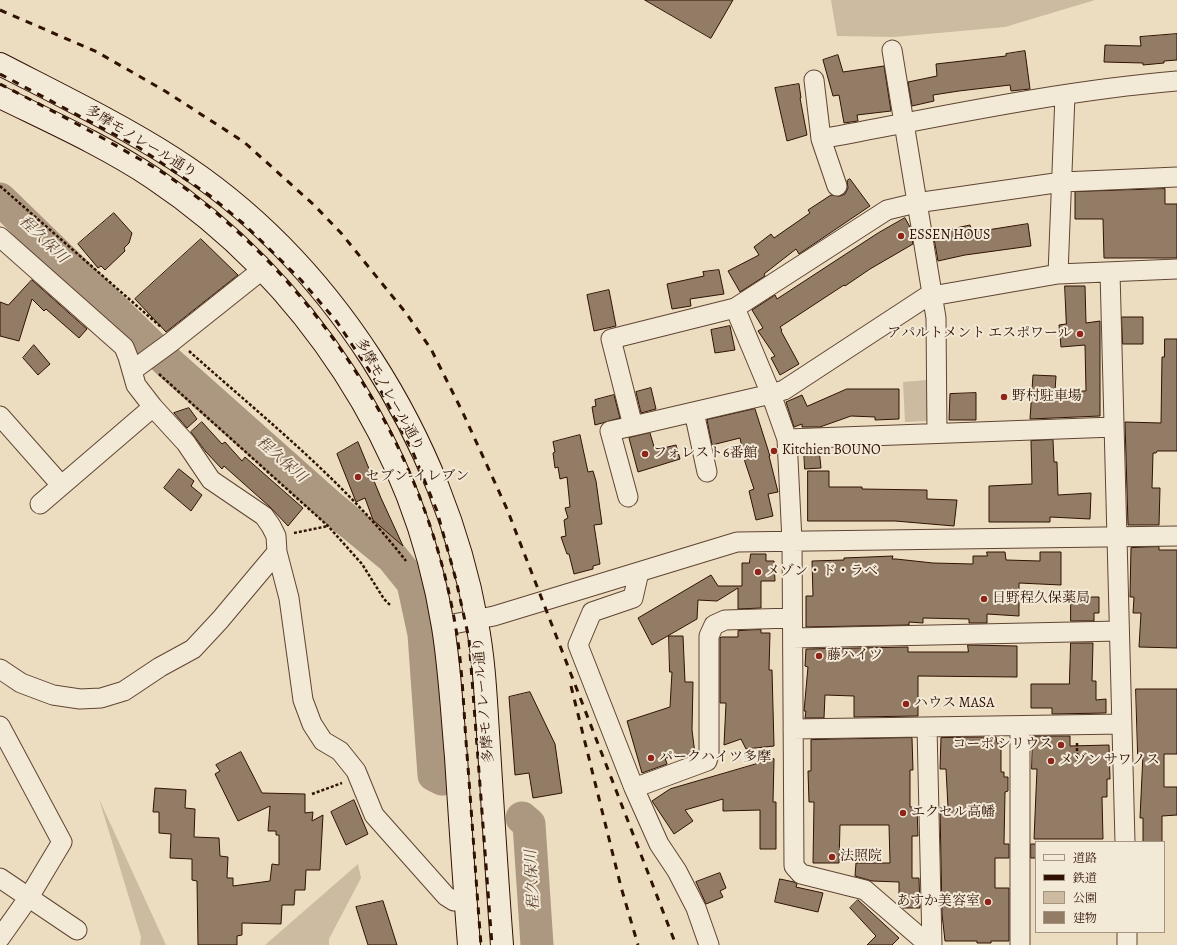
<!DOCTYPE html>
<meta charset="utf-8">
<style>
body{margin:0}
#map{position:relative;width:1177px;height:945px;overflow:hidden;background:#ecddc1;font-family:Alegreya,"Noto Serif JP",serif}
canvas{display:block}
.legend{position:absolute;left:1035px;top:841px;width:130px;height:92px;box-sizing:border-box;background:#f3e9d7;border:1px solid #a59382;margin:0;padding:5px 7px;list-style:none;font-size:12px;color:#301203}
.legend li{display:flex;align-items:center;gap:8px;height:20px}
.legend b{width:20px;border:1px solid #a59382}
</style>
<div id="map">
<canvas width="1177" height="945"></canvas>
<ul class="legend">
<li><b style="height:5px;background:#f3e9d7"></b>道路</li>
<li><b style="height:5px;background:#301203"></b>鉄道</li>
<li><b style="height:11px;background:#ccbaa1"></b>公園</li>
<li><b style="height:11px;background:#927c66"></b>建物</li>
</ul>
</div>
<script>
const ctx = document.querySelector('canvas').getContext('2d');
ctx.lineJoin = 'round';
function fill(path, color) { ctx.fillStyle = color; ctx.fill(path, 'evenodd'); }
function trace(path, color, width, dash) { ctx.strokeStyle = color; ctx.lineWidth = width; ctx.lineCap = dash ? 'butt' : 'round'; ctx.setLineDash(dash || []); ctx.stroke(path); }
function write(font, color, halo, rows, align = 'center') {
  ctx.font = font + ' Alegreya,"Noto Serif JP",serif'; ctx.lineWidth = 4; ctx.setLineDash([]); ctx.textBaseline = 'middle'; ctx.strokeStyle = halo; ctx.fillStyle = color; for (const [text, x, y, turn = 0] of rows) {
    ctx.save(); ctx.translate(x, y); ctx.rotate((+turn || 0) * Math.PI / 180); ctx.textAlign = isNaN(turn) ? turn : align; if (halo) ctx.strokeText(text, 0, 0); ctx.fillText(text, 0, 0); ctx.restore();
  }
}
const green = new Path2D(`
 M831,0h264l-90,27 -111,10 -57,-1z
 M927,380l1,41 -23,1 -2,-40z
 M99,799l67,146h-26l1,-8z
 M358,864l3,14 -32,61v6h-64z`);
const river = new Path2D(`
 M0,199l169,164 162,144 61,50 21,26 11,51 10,141 8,4
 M522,818l7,6 8,121`);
const building = new Path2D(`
 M645,0h88l-22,38z
 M1177,34v26l-13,1v2l-21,2v-2l-39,-1 1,-17 36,1 -1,-9z
 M1025,51l5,38 -19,2 -1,-6 -51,6 -26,4 1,6 -22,5 -4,-24 29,-6 -1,-12 70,-8v-2z
 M838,55l5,17 41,-6 7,45 -34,4 1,6 -14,2 -5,-28 -6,1 -10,-36z
 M799,84l2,14h-1l7,37 -20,6 -12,-53z
 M850,179l20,27 -71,48 -3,-5 -32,25 1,2 -25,16 -12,-21 31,-16 -5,-8 17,-13 3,4 36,-25 -2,-3 23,-15 9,1 5,-2 3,-6 -1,-7z
 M1165,189v15h12v54h-73l-1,-39h-28v-27z
 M114,213l18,20 -3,10 -5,5 1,3 -20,19 -4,-4 -3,2 -20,-24z
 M905,218l5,9 3,17 -43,25 -25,17 -1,-1 -64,42 2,3 -1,1 18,33 -19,11 -9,-17 4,-2 -17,-25 5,-3 -11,-18 23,-15 2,4 101,-66z
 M1028,224l3,22 -66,9 -27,6 -5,-28 37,-8 2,7z
 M201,239l37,36 -72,57 -31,-33z
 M719,270l5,24 -34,5 1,7 -19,3 -5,-25 37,-8 -1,-4z
 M32,280l55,49 -8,9 -33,-29 -2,2 -12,-12 -13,42 -19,-5v-34l8,3z
 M1065,286h20l1,37 14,-2v95l-70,3 3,-44 23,1 -1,15h31l-1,-46 -24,2 -2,-22 7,-1z
 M609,290l7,36 -22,5 -7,-36z
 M1122,317h21v27h-20z
 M730,326l5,24 -20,3 -4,-23z
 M1165,339h12v112h-20l-1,2h-3l-1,35h8l-1,37h-31l-3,-103 36,1 1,-66h2z
 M34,345l16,19 -12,11 -15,-17z
 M651,388l5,21 -15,4 -5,-21z
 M847,389h52v30l-24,1v-3l-24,-1 -31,11h-18v-3l-8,3 -8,-25 16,-7 5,11z
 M976,393v27h-27l1,-26z
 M614,395l6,23 -25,7 -3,-18 4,-1 -1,-6z
 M189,408l8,11 -10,9 -13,-15z
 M755,409l15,47h-1l9,36 -10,2 5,22 -17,4 -7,-29 5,-2 -9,-27 -5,-24 -28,7 -5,-25z
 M202,422l20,22 3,-2 17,19 3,-4 58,51 -15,18 -18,-19 -46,-41 -2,3 -16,-17 -15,-20z
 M650,433l5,17 21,-5 4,14 -42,13 -9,-34z
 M580,435l8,37 5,-1 3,10 6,43 -8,1 6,39 -7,2v3l-19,5 -5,-20h-2l-6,-17 5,-1 -2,-16 4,-2 -3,-10 5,-1 -3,-30 -7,2 -2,-12 -3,1 -2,-15 2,-1 -2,-10z
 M1053,440l1,22h3l1,33 33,-2 -1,26 -40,-2v5h-61v-36l43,-2 -1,-43z
 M358,442l23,56 22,48 -30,-26 -8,-22 -9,4 -19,-48z
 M804,449h15l2,19 -16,1z
 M179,469l15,12 -3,5 11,9 -11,16 -27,-23z
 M808,471h21v16h33v2l65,1v9l30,1 -3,26 -59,-5h-87z
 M1159,547v3h18v98l-38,-1 2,-34h-8l1,-16h-4l1,-49z
 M987,552h18l1,8 34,1v-9h21v33l-42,-2v33l-32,-2v9h-18v-4l-46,-1v5l-14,-1v3l-103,2v-31h7l-1,-35 32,-1v-2l49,-2 -1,3h4l37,4 40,1v-8h14z
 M751,554h15v7h8l1,20h-14v27l-23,1v-21l-21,13 -19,-1 -1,19 -45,26 -14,-27 73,-43 7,11h24v-23h7z
 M1071,597h28v16h-5v8h-23z
 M761,630v3h9l-1,37h3l2,76 -28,3 -5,-10 -17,6 2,-42h-6v-65l1,-1h17v-6z
 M669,636h14l2,46h8l-1,48 3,24 -30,4 2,6 -25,9 -15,-52 43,-14 2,-35h-2z
 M1071,643h22l-1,38h4v19l10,-1v14l-54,1v-6h-21v-24h38z
 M968,645l49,1v31l-99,-1v40l-64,1v-21l-29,-1 -1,23h-19l1,-7h-2l4,-44 -3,-1 1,-17 102,-2v5h60z
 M1136,689h41v65h-13v33h13v28l-15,1v26h-19v-24h-3l3,-64h-5z
 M530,692l25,52 7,49 -29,5 -4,-25 -14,2 -6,-78z
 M1033,736h37v10l39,-1 1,34h-3v18h-5l1,42h-69l3,-70h-5z
 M979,737h17l1,6h4v29h3v5h4v14l-3,1 -1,52h5v14h-14v30h14v53h-18v2h-14v-2h-32l-3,-27 -2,-106h8l-2,-39h-6l1,-31z
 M912,738l1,32h-3v37h7l1,29h-6v42h7l1,30h-17l-4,-4v-22l-27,-1 -17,-5 1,-13h34l-1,-38h-49l-1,38h-26l1,-61h-5l-1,-31h3v-31z
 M241,752l21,41 43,1v19l8,-1 -1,9 11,-6 -3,55h-14l-1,20h-10l-1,15h-12l-1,19 -39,-1v12l-5,1v9h-39l-1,-64 -5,-1v-21l-22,-1 1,-24 -12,-1v-21h-6l2,-24 31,2 -1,18 10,1 -1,28 25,1 1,18 8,1 -1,21h6v8l37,-5 2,-17 7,1v-30h-3v-4h-8l2,-25 -32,15 -23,-47 5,-3 -4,-6z
 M774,759l-1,43h3v47h-16v-39l-37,1v-12l-38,11 8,11 -19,13 -22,-33 18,-12z
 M354,800l14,34 -22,11 -15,-33z
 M1031,844h5v14h-5z
 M720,873l6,15 -6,3 3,6 -17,7 -10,-22z
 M780,879l14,3 3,2 -1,3 27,6 -5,19 -43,-10z
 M858,900l41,38 -7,7h-25l9,-9 -26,-28z
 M383,901l14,44h-29l-12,-38z`);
const path = new Path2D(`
 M0,186l161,141
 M189,351c75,67 155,130 217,210
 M159,374l169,152 34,38 22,35 7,7
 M294,533l34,-7
 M1077,743v25
 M312,794l30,-11`);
const street = new Path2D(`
 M892,50l44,268 1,115
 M814,80l7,59 16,47
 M821,139c118,-22 237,-48 356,-58
 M0,237l124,110 4,10 8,28 17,22 33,36 25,37 53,36 7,10 5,10 1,16 12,46 14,102 9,24 11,17 17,10 16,20 18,44 72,81 8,5 12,-1
 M1110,272l15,570
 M1058,274l7,-179
 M735,308l152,-98 29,-7 146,-21 115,-5
 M133,370l37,-27 93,-74
 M694,412l13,60
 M0,416l61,69
 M787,439l327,-12
 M628,497l-18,-66 23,-5
 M40,504l113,-97
 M639,572l-6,26 -41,14 -14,33 56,143 25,56 18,27 19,37 13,37
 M443,626l51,-10 243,-74 440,-6
 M793,638l326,-7
 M0,669l21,14 32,12 27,4 21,-1 23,-7 36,-24 33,-18 27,-29 57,-68
 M0,726l62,116 -33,55 -29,41
 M927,727l5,218
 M793,729l329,-5
 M634,788l73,-27 2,-7v-118l5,-11 11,-5 67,-2
 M0,878l77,52
 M1127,932v13
 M929,945l-64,-55 -64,-16 -7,-8 -2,-325 -5,-102 -16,-45 -36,-86 -124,31 22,87 138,-32 13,-4 142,-93 132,-23 119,-5
 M1020,945v-219`);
const secondary = new Path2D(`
 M0,64c58,30 118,59 173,94 158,101 271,281 304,465 8,41 9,83 12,125 4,66 8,131 13,197
 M0,97c51,25 105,49 153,81 152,102 261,267 290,449 7,43 9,86 13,130 4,63 8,125 13,188`);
const rail = new Path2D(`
 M0,10l97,42 68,39 79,51 70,63 27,28 65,80 25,36 32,64 44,96 169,436
 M0,74l138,73 71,48 35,29 57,56 36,42 36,54 39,74 25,61 19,69 13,59 23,306
 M0,84c41,21 82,42 122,65 15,9 31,17 46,27 154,107 263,280 290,466 5,37 6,75 9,112 5,64 9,127 14,191
 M571,686l50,201 17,58`);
const markers = [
 [901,236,4,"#8f2418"],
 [1080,334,4,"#8f2418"],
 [1004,397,4,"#8f2418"],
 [774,451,4,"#8f2418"],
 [645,454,4,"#8f2418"],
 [358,477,4,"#8f2418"],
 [758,572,4,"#8f2418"],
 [984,599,4,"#8f2418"],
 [819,656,4,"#8f2418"],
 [906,704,4,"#8f2418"],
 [1061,745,4,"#8f2418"],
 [651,758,4,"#8f2418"],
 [1051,761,4,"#8f2418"],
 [903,813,4,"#8f2418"],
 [832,857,4,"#8f2418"],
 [988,902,4,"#8f2418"]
];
const streetNames = [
 ["多摩モノレール通り",141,142,31],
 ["多摩モノレール通り",389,395,61],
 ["多摩モノレール通り",484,700,-95]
];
const poiNames = [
 ["ESSEN HOUS",909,236],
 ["アパルトメント エスポワール",1072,334,"right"],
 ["野村駐車場",1012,397],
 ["Kitchien BOUNO",782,451],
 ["フォレスト6番館",653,454],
 ["セブン-イレブン",366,477],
 ["メゾン・ド・ラベ",766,572],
 ["日野程久保薬局",992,599],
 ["藤ハイツ",827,656],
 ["ハウス MASA",914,704],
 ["コーポ シリウス",1053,745,"right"],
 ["パークハイツ多摩",659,758],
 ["メゾン サワノス",1059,761],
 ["エクセル高幡",911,813],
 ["法照院",840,857],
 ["あすか美容室",980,902,"right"]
];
const waterNames = [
 ["程久保川",43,240,44],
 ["程久保川",281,460,41],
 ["程久保川",533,880,-93]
];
fill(green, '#ccbaa1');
trace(river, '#ac9880', 33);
fill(building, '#927c66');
trace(building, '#301203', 1);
trace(street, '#5f4532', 21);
trace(secondary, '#301203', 24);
trace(path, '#301203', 2.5, [3, 2]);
trace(street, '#f3e9d7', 19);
trace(secondary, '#f3e9d7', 22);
trace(rail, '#301203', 3, [7, 7]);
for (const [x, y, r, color] of markers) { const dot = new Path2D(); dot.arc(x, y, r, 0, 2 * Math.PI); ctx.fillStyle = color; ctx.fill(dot); trace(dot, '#f3e9d7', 1.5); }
write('14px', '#301203', '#f3e9d7', streetNames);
write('14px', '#301203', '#f3e9d7', poiNames, 'left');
write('italic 15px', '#624835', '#f3e9d7', waterNames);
</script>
